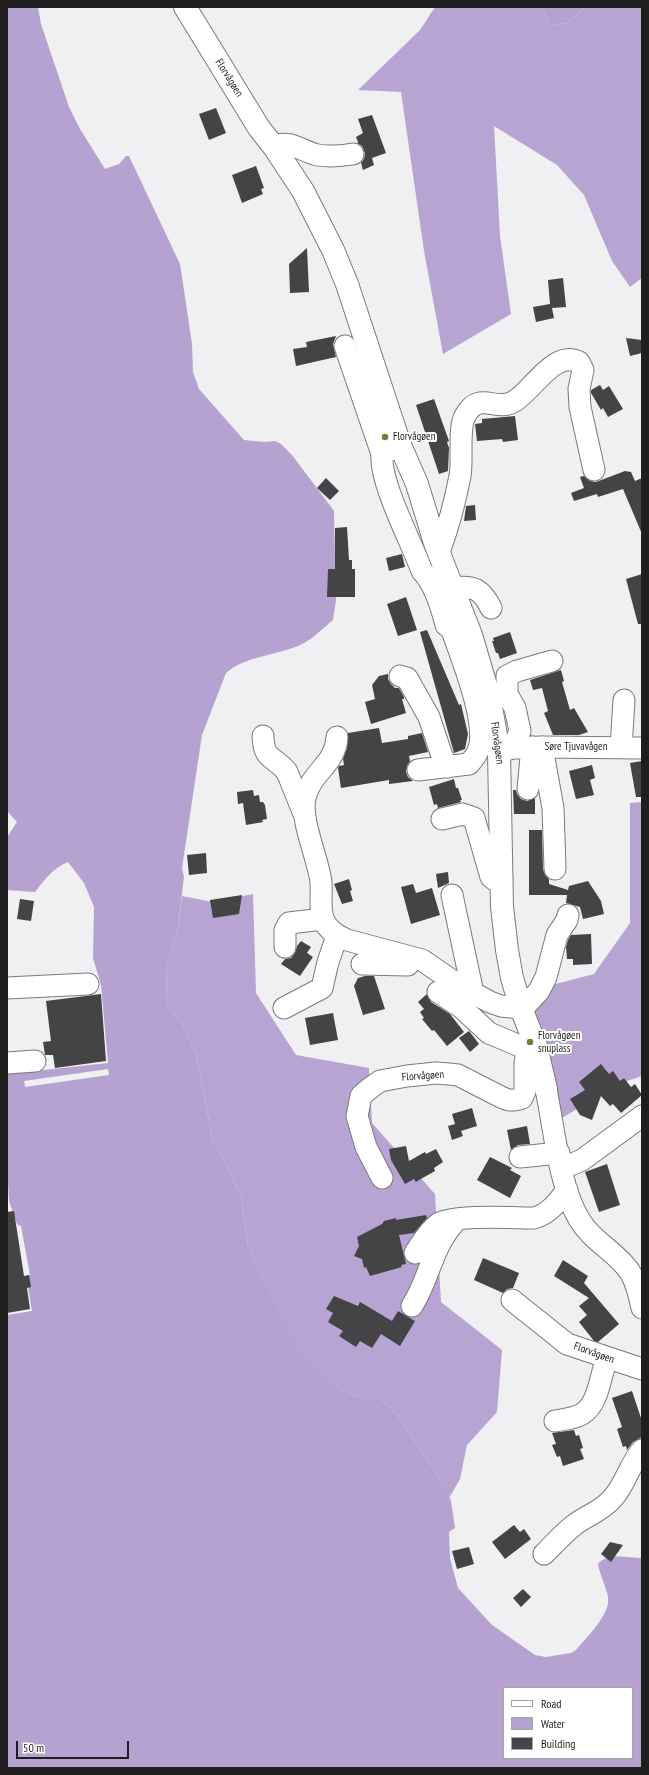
<!DOCTYPE html>
<meta charset="utf-8">
<style>
body{margin:0}
#map{position:relative;width:649px;height:1775px;overflow:hidden;background:#f0eff2;font-family:"PT Sans Narrow",sans-serif}
canvas{display:block}
.frame{position:absolute;inset:0;border:8px solid #1e1e1f;pointer-events:none}
.legend{position:absolute;left:503px;top:1687px;width:130px;height:72px;box-sizing:border-box;background:#fff;border:1px solid #a5a5a5;margin:0;padding:5px 7px;list-style:none;font-size:12px;color:#1e1e1f}
.legend li{display:flex;align-items:center;gap:8px;height:20px}
.legend b{width:20px;border:1px solid #a5a5a5}
.scale{position:absolute;left:16px;top:1741px;width:113px;height:18px;box-sizing:border-box;border:2px solid #1e1e1f;border-top:0;padding-left:5px;font-size:12px;line-height:14px;white-space:nowrap;color:#1e1e1f;-webkit-text-stroke:3px #fff;paint-order:stroke}
</style>
<div id="map">
<canvas width="649" height="1775"></canvas>
<div class="frame"></div>
<ul class="legend">
<li><b style="height:5px;background:#fff"></b>Road</li>
<li><b style="height:11px;background:#b5a2d1"></b>Water</li>
<li><b style="height:11px;background:#444346"></b>Building</li>
</ul>
<div class="scale">50 m</div>
</div>
<script>
const ctx = document.querySelector('canvas').getContext('2d');
ctx.lineJoin = 'round';
function fill(path, color) { ctx.fillStyle = color; ctx.fill(path, 'evenodd'); }
function trace(path, color, width, dash) { ctx.strokeStyle = color; ctx.lineWidth = width; ctx.lineCap = dash ? 'butt' : 'round'; ctx.setLineDash(dash || []); ctx.stroke(path); }
function write(font, color, halo, rows, align = 'center') {
  ctx.font = font + ' "PT Sans Narrow",sans-serif'; ctx.lineWidth = 4; ctx.setLineDash([]); ctx.textBaseline = 'middle'; ctx.strokeStyle = halo; ctx.fillStyle = color; for (const [text, x, y, turn = 0] of rows) {
    ctx.save(); ctx.translate(x, y); ctx.rotate((+turn || 0) * Math.PI / 180); ctx.textAlign = isNaN(turn) ? turn : align; if (halo) ctx.strokeText(text, 0, 0); ctx.fillText(text, 0, 0); ctx.restore();
  }
}
const forest = new Path2D(`
 M435,7h107l8,19 17,-3 18,-16h57v271l-12,9 -18,-26 -28,-66 -27,-30 -63,-39 6,110 11,78 -68,40 -19,-103 -23,-159 -43,-2 62,-60z
 M642,802v274l-24,8 -69,42 -24,-134 69,-18 36,-51v-120z
 M253,894l3,99 40,62 73,13 3,55 63,71 6,108 61,48 -5,62 -30,33 -7,34 -11,19 -8,-18 -43,-64 -15,-15 -6,-3h-13l-20,-7 -40,-28 -2,-4 -54,-113 -7,-49 -20,-44 -8,-11 -17,-88 -14,-30 -12,-15 -4,-8 1,-34 11,-41 4,-30 31,6z`);
const water = new Path2D(`
 M7,7h31l3,17 28,83 11,22 25,40 14,-5 7,-8h3l51,108 12,80 1,28 6,17 45,51 21,2 10,-1 6,3 11,11 42,56 2,89 -3,20c-11,9 -22,21 -35,26 -25,10 -52,10 -72,27l-24,62 -20,133 2,9 -6,49 -11,41 -1,34 4,8 12,15 14,30 17,88 8,11 20,44 7,49 56,116 40,29 20,7h13l6,3 15,15 43,64 10,21 4,27 -6,4 1,26 8,30 34,37 43,30 11,2 25,-4 5,-3c10,-12 35,-36 32,-53 -2,-11 -8,-21 -10,-33 10,-12 30,-6 44,-6v210h-635v-453l25,-4 -13,-81 -10,-29 -2,-35v-92l101,-11 -7,-78 -8,-27 1,-51 -10,-24 -16,-21c-15,6 -23,17 -33,30l-28,-2v-53l10,-15 -10,-11zM504,1688h128v70h-128z
 M542,7h43l-18,16 -17,3z`);
const pier = new Path2D(`
 M108,1069l1,6 -84,12 -1,-6z
 M11,1208l5,16 5,2 9,49 -5,1 -8,-45 -7,-22z`);
const building = new Path2D(`
 M216,108l10,25 -17,7 -10,-26z
 M372,115l14,38 -14,5 2,7 -11,5 -2,-7 3,-4 1,-6 -3,-7 -5,-3 1,-1 -2,-5 7,-4 -5,-14z
 M256,166l8,22 -3,1 2,5 -21,9 -10,-28z
 M307,248l2,44 -19,1 -1,-29z
 M563,278l3,29 -14,1 2,10 -18,4 -3,-15 17,-3 -2,-24z
 M336,336l-3,8 3,13 -40,9 -3,-17 14,-2 -1,-5z
 M626,338l16,2v13l-12,3z
 M600,385l3,5 6,-4 14,23 -15,8 -5,-9 -2,2 -10,-17v-3z
 M434,399l15,42 -2,1 2,6 -1,23 -9,3 -23,-69z
 M515,416l3,24 -15,2 -1,-3 -25,2 -2,-17 7,-1v-4z
 M625,471l6,1 4,9 7,-3v56l-19,-45 -25,8 -1,-3 -23,7 -3,-8 13,-5 -4,-11 4,-1 6,5 6,1z
 M326,478l13,13 -9,9 -13,-12z
 M475,505l1,15 -12,1 2,-15z
 M347,527l2,33h3v9h3v28h-28l1,-28h7v-41z
 M402,554l3,13 -16,4 -3,-13z
 M642,574v50h-4l-12,-45z
 M406,597l11,33 -19,6 -11,-32z
 M427,630l32,75 2,-1 7,30 -3,15 -11,4 -34,-121z
 M510,632l7,21 -17,6 -2,-6h-2l-4,-12h2l-1,-3z
 M561,670l3,11 -2,1 8,28 4,-2 14,24 -9,3h-26l-9,-22 4,-2 -6,-23 -9,2 -3,-10z
 M388,674v5l3,5 4,4h4l5,9v2h-2l4,14 -35,11 -6,-22 10,-3 -3,-14 7,-9z
 M379,728l3,15 26,-4v-3l14,-3 6,19 -19,4 1,5 -3,5 -1,6 2,5 5,4 -24,3v-4l-48,8 -3,-20 1,-2 5,-1 -1,-6 4,-11 1,-15z
 M642,761v36h-6l-6,-34z
 M592,765l3,13 -5,2 4,15 -18,4 -7,-28z
 M454,779l2,9h2l4,12h-2l1,2 -23,6 -1,-4 -3,1 -5,-18z
 M253,790l1,6 5,-1 1,7h3l2,3 2,14 -5,1 1,2 -17,3 -3,-22 -5,1 -1,-12z
 M513,790h3l1,4 4,5 6,2 8,-3v16h-21z
 M529,830h13l1,39 2,6 4,4v5l19,6 1,-4 19,-5 13,20 3,13 -21,5 -3,-12 -14,-4 1,-8h-38z
 M206,853l1,20 -18,2 -2,-20z
 M448,872l1,11 -11,5 -2,-14z
 M349,879l3,11 -2,1 3,10 -11,3 -8,-20z
 M413,884l3,9 16,-5 8,27 -29,9 -10,-37z
 M242,895l-3,19 -26,4 -3,-18z
 M20,899l14,2 -3,20 -14,-2z
 M591,934l1,30 -19,1v-6h-6l-1,-12 2,-7 3,-5z
 M301,941l10,6 -4,6 6,4 -13,19 -19,-12 4,-5 6,-1 4,-5 2,-7z
 M365,976h9l11,33 -22,6 -9,-29 4,-8z
 M101,994l5,67 -51,7 -2,-13h-8l-2,-13 8,-1 -5,-40z
 M427,994l4,8 19,12 14,18 -17,14 -13,-16 -2,1 -10,-12 2,-1 -4,-6 4,-3 -6,-7z
 M333,1013l5,27 -28,5 -5,-27z
 M469,1031l10,13 -9,8 -11,-14z
 M601,1064l8,10 4,-3 7,10 4,-3 7,9 4,-3 7,11 -21,18 -8,-9 -3,2 -9,-10 -9,24 -12,-5 -10,-16 15,-9 -6,-8z
 M472,1108l5,18 -16,5 2,5 -11,4 -4,-14 7,-2 -3,-10z
 M527,1126l3,18 -12,1 -7,5 -4,-20z
 M406,1146l3,15 16,-9 1,2 10,-5 7,13 -9,6 1,3 -16,9 -3,2 -2,-3 -9,5 -14,-24 -2,-11z
 M490,1157l22,11 -2,2 11,6 -11,22 -33,-18z
 M607,1164l13,41 -21,7 -14,-40z
 M14,1211l10,65 5,-1 2,12 -4,1 3,21 -23,4v-101z
 M426,1215l1,3 -13,15 -15,2 7,29 -5,1 1,2 -32,9 -4,-9 -2,1 -2,-9 -8,-3 5,-10 -2,-9 25,-13 2,-3 12,-3v2z
 M483,1258l36,15 -6,15 -6,1 -4,4 -29,-13z
 M563,1260l25,16 -4,7 35,41 -21,18 -4,-1 -15,-19 8,-7 -8,-9 10,-8 -35,-22z
 M334,1296l24,10 2,-4 32,19 6,-10 17,10 -15,25 -19,-12 -9,14 -12,-7 -4,6 -17,-11 4,-5 -15,-9 5,-9 -7,-4z
 M632,1391l10,30v16l-9,5 -6,8 -1,-4 -3,1 -6,-18 5,-2 -10,-29z
 M574,1430l2,6 3,-1 4,13 -3,1 4,10 -21,7 -3,-10 -3,1 -5,-12 4,-1 -4,-11z
 M514,1525l6,7 4,-3 7,10 -26,20 -13,-17z
 M610,1542l13,3 -12,17 -10,-8z
 M469,1547l5,17 -17,5 -5,-18z
 M523,1589l8,8 -10,10 -8,-9z`);
const minor = new Path2D(`
 M274,147c14,-9 31,6 44,8 12,2 23,1 35,-1
 M345,346l37,108
 M400,445l-18,9c-3,28 30,89 40,117 12,12 20,38 24,54l4,2 3,6c9,27 36,92 25,118 -2,5 -6,9 -9,13l-51,6
 M439,552c9,-24 16,-50 21,-76 3,-16 -2,-48 5,-60 14,-26 30,-4 48,-14 19,-10 41,-53 66,-40l4,8 -4,19 1,18 14,63
 M454,588c20,-3 28,2 37,20
 M400,676l7,2 22,39 13,39 6,11
 M263,736c1,26 11,19 24,36l17,42
 M337,737c-1,27 -27,36 -32,61 -5,22 13,60 16,84 1,12 -2,28 3,39 5,10 13,15 23,19l75,20 38,26 30,16 11,4 20,2h2l16,-17 7,-14 11,-42 10,-15 1,-5
 M542,747l11,61 2,61
 M513,748l7,-17 -5,-23 -8,-14v-18l10,-5 35,-10
 M621,748l3,-48
 M499,752l14,-4 29,-1 100,1
 M528,789l4,-42
 M442,819l21,-5 11,4 17,59 4,3h7
 M452,895l21,98
 M285,947v-17l4,-7 34,-4
 M362,964l46,1
 M7,988l81,-4
 M438,992l24,16 27,25 38,16 9,-3
 M284,1008l38,-20 6,-26 9,-26
 M7,1063l28,-2
 M546,1089c8,39 13,96 33,130 13,22 33,30 48,49 9,11 12,27 15,40
 M520,1157l39,-4
 M561,1169l21,-9 60,-44
 M382,1178l-16,-31 -9,-31 4,-20 8,-7 11,-8 27,-5 29,-3 13,1 9,1 43,22c8,4 12,4 21,1l3,-7v-28l2,-14
 M415,1253c7,-10 13,-22 23,-29 16,-10 76,-6 96,-6 15,-4 24,-16 33,-28
 M512,1300l55,44 75,25
 M412,1306c18,-28 19,-58 43,-84
 M555,1421c8,-2 19,-2 27,-7 17,-10 18,-39 25,-55
 M544,1554c9,-9 18,-19 29,-28 12,-10 27,-14 38,-26 14,-14 18,-35 31,-50`);
const major = new Path2D(`
 M185,7l74,121 15,19 29,44 30,59 14,34 53,161 17,39 18,59 36,92 18,61 10,56 3,155 5,43 5,28 9,30 15,38 10,43`);
const markers = [
 [385,437,4,"#6c8335"],
 [530,1042,4,"#6c8335"]
];
const streetNames = [
 ["Florvågøen",229,78,58],
 ["Florvågøen",497,743,82],
 ["Søre Tjuvavågen",576,747],
 ["Florvågøen",423,1076,-4],
 ["Florvågøen",594,1353,20]
];
const poiNames = [
 ["Florvågøen",393,437],
 ["Florvågøen",538,1036],
 ["snuplass",538,1049]
];
fill(forest, '#b7a4d3');
fill(water, '#b5a2d1');
fill(pier, '#f0eff2');
fill(building, '#444346');
trace(minor, '#7a797c', 23);
trace(major, '#7a797c', 24);
trace(minor, '#fff', 21);
trace(major, '#fff', 22);
for (const [x, y, r, color] of markers) { const dot = new Path2D(); dot.arc(x, y, r, 0, 2 * Math.PI); ctx.fillStyle = color; ctx.fill(dot); trace(dot, '#fff', 1.5); }
write('11px', '#1e1e1f', '#fff', streetNames);
write('11px', '#1e1e1f', '#fff', poiNames, 'left');
</script>
